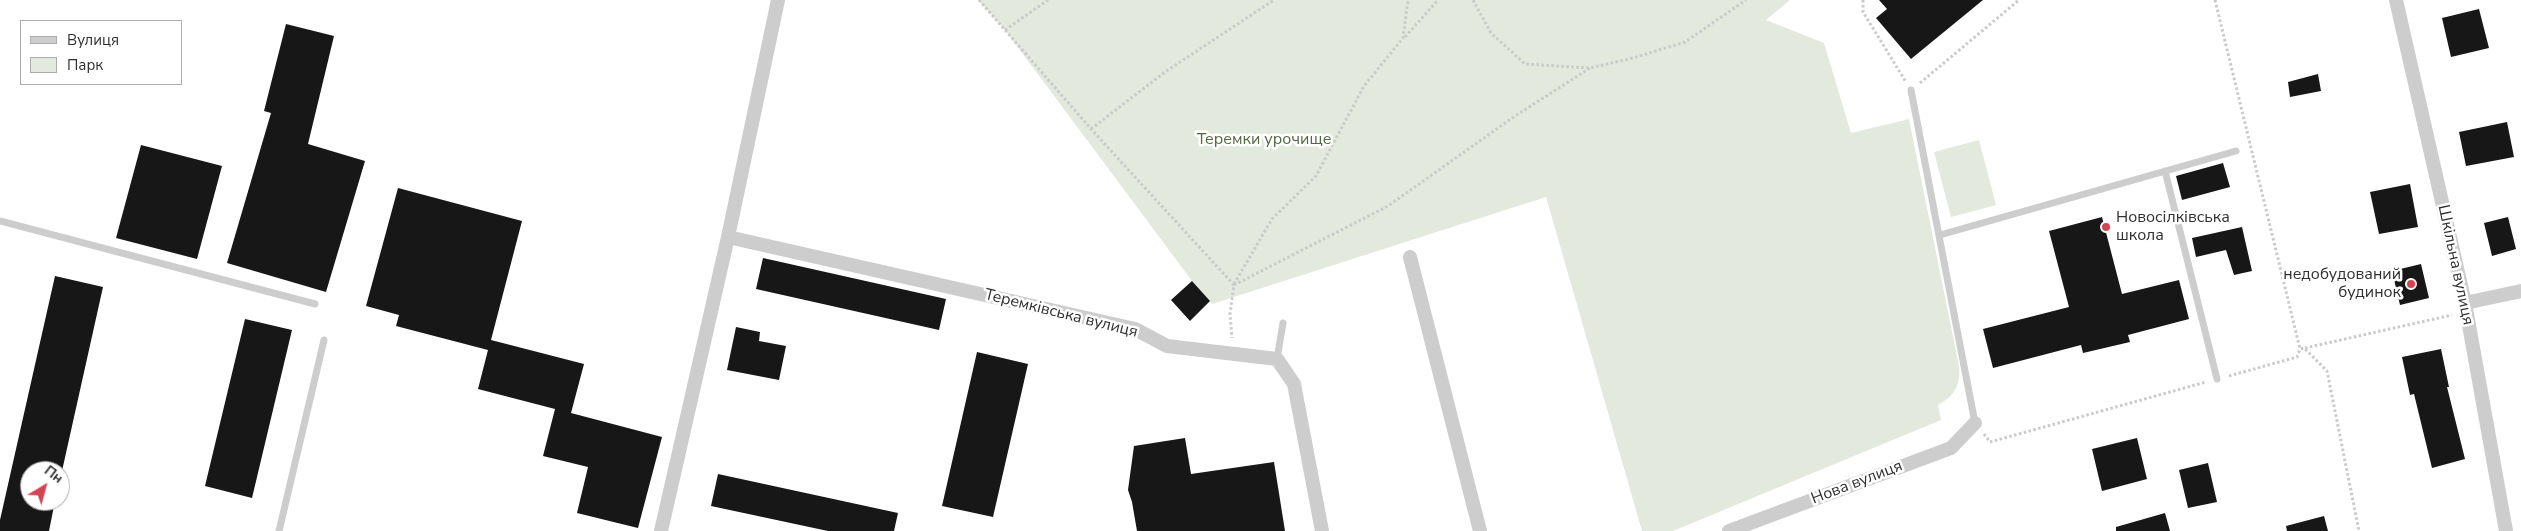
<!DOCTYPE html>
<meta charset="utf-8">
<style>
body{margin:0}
#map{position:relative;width:2521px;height:531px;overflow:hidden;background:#fff;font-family:"Nunito Sans",sans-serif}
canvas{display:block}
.legend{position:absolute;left:20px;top:20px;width:162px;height:65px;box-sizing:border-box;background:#fff;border:1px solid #acacac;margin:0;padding:6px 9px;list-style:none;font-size:15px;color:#303030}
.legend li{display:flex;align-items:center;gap:10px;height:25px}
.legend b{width:25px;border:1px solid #acacac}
.north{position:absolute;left:20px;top:461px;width:50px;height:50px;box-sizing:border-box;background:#fff;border:1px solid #acacac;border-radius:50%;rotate:37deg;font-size:14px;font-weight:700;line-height:20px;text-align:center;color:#303030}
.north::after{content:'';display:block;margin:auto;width:18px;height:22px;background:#d44553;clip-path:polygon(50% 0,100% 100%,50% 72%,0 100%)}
</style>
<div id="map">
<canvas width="2521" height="531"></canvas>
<ul class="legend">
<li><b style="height:6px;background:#cdcdcd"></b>Вулиця</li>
<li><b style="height:14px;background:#e4e9dd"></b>Парк</li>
</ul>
<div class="north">Пн</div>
</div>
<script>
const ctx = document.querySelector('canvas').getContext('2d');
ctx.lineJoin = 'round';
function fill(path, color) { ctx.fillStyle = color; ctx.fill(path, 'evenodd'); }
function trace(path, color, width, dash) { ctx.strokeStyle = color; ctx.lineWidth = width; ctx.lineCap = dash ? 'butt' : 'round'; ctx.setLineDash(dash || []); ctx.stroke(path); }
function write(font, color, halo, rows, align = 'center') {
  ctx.font = font + ' "Nunito Sans",sans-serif'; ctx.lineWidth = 5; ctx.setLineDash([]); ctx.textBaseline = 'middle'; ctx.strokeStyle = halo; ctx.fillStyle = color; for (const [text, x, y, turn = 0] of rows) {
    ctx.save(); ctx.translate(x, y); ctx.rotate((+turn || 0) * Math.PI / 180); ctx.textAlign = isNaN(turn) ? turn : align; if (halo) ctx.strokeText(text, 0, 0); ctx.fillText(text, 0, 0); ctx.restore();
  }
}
const green = new Path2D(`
 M978,0h812l-24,20 58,23 27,90 58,-14 50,247c2,18 -4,30 -21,39l3,15 -268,111h-31l-96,-334 -334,107 -20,-23 -187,-251z
 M1979,140l17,65 -45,12 -17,-65z`);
const building = new Path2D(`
 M1879,0h104l-72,59 -35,-41 11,-9z
 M2479,9l10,39 -38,9 -9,-39z
 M286,24l48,12 -26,108 57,17 -39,131 -99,-29 44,-150 -7,-2z
 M2318,74l3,17 -31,6 -2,-15z
 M2507,122l7,35 -48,9 -7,-34z
 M141,145l81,21 -25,93 -81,-21z
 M2223,163l7,24 -48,13 -6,-24z
 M2410,184l8,43 -39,7 -9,-42z
 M398,188l124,33 -31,119 93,24 -13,49 91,24 -24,91 -61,-15 11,-46 -45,-11 12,-47 -77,-20 10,-39 -92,-24 3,-11 -33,-9z
 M2102,217l20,77 57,-14 10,39 -61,16 2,7 -47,11 -2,-8 -88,23 -10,-39 86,-22 -20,-76z
 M2508,217l8,32 -24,7 -8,-33z
 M2242,227l10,44 -18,4 -8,-25 -30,7 -4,-19z
 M763,258l183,41 -7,31 -183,-41z
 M2421,264l8,34 -29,7 -8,-34z
 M55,276l48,11 -41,184h-32v30h25l-6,30h-49v-11z
 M1192,281l18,20 -20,20 -19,-21z
 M245,319l47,11 -40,168 -47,-12z
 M736,327l24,5 -1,9 27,5 -7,34 -52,-10z
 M2441,349l8,38h-2l18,72 -33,9 -18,-74 -4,1 -8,-38z
 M977,352l51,12 -35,153 -51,-11z
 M1185,438l6,36 83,-12 11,69h-148l-5,-29 -4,-12 6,-44z
 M2137,438l10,41 -45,12 -10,-42z
 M2208,463l9,39 -29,6 -9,-38z
 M718,474l180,39 -4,18h-66l-117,-25z
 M2165,513l5,18h-54v-4z
 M2324,516l4,15h-41l-1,-5z`);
const path = new Path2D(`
 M979,0l112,129 143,156 -4,29 2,24
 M1473,0l18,33 34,31 65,4 43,-10 52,-16 61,-42
 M1863,0v12l43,70
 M2215,0l85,349
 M1005,30l43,-30
 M1405,37l33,-37
 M1920,83l99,-83
 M1091,129l74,-57 109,-72
 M1234,284l38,-65 44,-43 48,-90 39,-48 5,-38
 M1234,285l154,-79 127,-90 75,-48
 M2305,348l147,-33
 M2229,376l68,-19 3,-8 4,-1 23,23 32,160
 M1984,434l6,8 216,-60`);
const lane = new Path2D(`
 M1911,90l64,333
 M2165,171l52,208
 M0,221l315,83
 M1940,235l296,-84
 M1277,359l6,-36
 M279,531l45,-191`);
const street = new Path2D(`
 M2396,0l69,303 41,228
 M728,237l407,92 32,17 110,13 17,25 28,147
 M1410,257l70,274
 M2465,303l56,-12
 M661,531l67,-294 50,-237
 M1729,531l222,-83 24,-25`);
const markers = [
 [2106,227,5,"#d44553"],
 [2411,284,5,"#d44553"]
];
const parkNames = [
 ["Теремки урочище",1264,140]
];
const poiNames = [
 ["Новосілківська",2116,218],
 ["школа",2116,236],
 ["недобудований",2401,275,"right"],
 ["будинок",2401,293,"right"]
];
const streetNames = [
 ["Шкільна вулиця",2455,265,78],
 ["Теремківська вулиця",1061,314,14],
 ["Нова вулиця",1857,483,-21]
];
fill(green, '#e4e9dd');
fill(building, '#171717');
trace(path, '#cacaca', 3, [2.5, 2.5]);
trace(lane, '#cdcdcd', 7);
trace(street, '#cdcdcd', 14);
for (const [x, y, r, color] of markers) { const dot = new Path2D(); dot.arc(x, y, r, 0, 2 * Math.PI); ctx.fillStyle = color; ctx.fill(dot); trace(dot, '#fff', 2); }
write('16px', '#546842', '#fff', parkNames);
write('16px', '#303030', '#fff', poiNames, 'left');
write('16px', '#303030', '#fff', streetNames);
</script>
